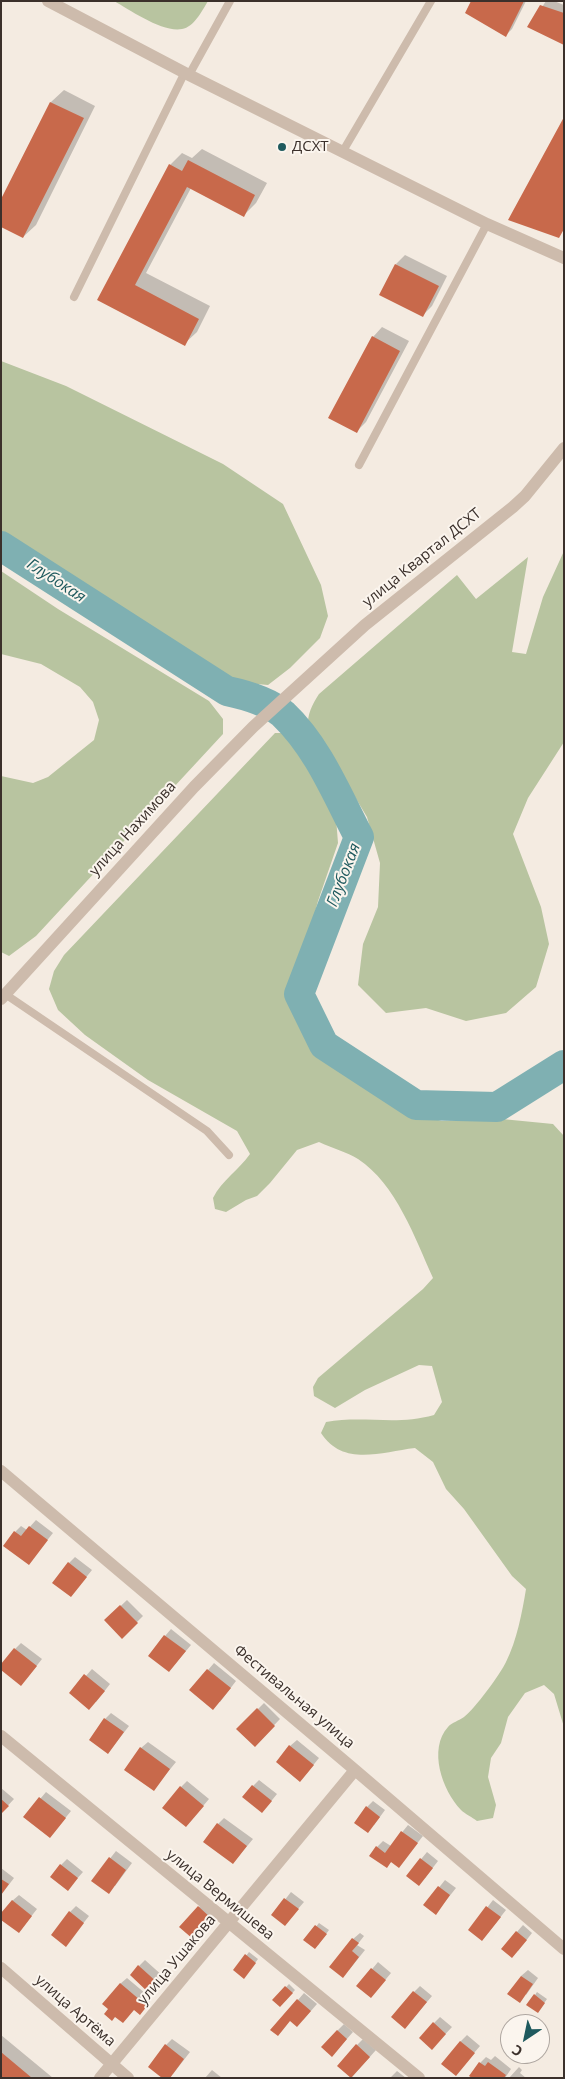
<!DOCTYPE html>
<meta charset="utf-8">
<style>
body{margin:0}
#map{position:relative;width:565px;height:2079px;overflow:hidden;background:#f4ebe1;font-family:"Open Sans",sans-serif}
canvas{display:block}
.frame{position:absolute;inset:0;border:2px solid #3b302b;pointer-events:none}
.north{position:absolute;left:500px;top:2014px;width:50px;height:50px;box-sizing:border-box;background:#fbf5ee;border:1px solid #aea6a0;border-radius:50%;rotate:214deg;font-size:14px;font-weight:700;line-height:20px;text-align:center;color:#3b302b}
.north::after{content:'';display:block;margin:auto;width:18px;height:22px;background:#1f5a5e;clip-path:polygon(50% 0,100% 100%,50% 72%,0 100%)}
</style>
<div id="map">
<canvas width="565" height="2079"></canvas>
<div class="frame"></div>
<div class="north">С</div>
</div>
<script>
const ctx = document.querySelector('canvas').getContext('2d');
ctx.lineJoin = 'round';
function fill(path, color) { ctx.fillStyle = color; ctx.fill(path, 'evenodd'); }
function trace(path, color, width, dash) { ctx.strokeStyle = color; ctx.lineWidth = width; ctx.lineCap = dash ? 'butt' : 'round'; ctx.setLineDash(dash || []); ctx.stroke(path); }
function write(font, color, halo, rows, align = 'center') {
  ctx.font = font + ' "Open Sans",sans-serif'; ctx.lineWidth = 4; ctx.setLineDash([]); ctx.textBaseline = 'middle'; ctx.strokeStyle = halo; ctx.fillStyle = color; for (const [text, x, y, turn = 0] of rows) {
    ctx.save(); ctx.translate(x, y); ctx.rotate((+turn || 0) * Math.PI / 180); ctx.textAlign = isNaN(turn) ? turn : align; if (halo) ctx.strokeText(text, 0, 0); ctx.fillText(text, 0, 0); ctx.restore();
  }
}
const green = new Path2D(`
 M114,1h94c-6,10 -14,26 -26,28 -19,4 -52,-19 -68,-28z
 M1,361l65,25 157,78 60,40 38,81 7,31 -8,22 -30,30 -22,17 -22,-2 -35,-14 -210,-134z
 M564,551v191l-36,56 -15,36 28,73 8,37 -13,43 -30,26 -40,8 -40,-13 -40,5 -28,-28 5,-41 15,-37 2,-44 -13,-46 -21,-35 -38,-54c-1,-14 4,-23 11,-34l138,-119 19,24 52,-42 -16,95 14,2 17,-57z
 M1,571l57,38 151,92 14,18v15l-187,202 -27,20 -8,-4v-176l32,7 15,-6 46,-37 5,-20 -6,-18 -13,-15 -39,-23 -40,-10z
 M275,733h9l12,10 23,36 17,39 2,25 -20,58 -25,96 10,28 25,39 24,16 60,33 30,8 60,-2 51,5 11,12v591l-10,-33 -10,-9 -19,8 -17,24 -7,26 -10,15 -3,19 8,28 -3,13 -16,3c-5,-4 -12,-7 -16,-11 -19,-20 -33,-61 -13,-83 4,-5 11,-6 16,-10 10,-7 37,-44 42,-55 11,-22 16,-49 20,-73l-14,-13 -48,-67 -18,-20 -13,-27 -18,-14c-34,4 -72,19 -94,-15l5,-11c38,-7 69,4 108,-7l8,-13 -10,-36 -13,-1 -54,25 -30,18 -21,-12 -1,-9 5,-9 105,-89 10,-11c-18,-40 -37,-94 -75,-119 -11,-7 -26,-11 -39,-17l-22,8 -27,33 -13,13 -11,4 -20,12 -11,-3 -2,-11c9,-18 26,-28 37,-44l-13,-23 -89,-51 -63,-45 -27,-25 -9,-21 5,-18 10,-16z`);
const shadow = new Path2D(`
 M472,1h54l-14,28 -6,6z
 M546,1h8l10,4v39l-35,-17z
 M64,90l31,16 -59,119 -13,12 -22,-36 50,-99z
 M202,149l65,34 -11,20 -12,12 -53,-27 -45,85 64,33 -13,26 -13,12 -85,-45 71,-134 12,-12 10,5z
 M405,255l42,21 -15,30 -9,9 -27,-51z
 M382,327l27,14 -43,81 -10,10 17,-95z
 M36,1520l17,13 -24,30 -14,-31 6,-6 6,4z
 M75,1557l17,13 -21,26 -2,-33z
 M127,1600l16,16 -21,21 -16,-17z
 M171,1629l20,16 -16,19 -26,-9z
 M21,1643l21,16 -15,19 -12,-29z
 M214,1663l22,18 -16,21 -29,-12z
 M92,1669l18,15 -14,18 -25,-9z
 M264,1703l16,16 -25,26 -17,-16z
 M111,1713l18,13 -21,27 -3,-34z
 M297,1740l22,18 -13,16 -16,-28z
 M148,1742l28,20 -22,27 -13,-41z
 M259,1780l18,14 -9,11 -15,-19z
 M187,1781l22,18 -17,20 -11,-32z
 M1,1788l13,11 -13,14z
 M46,1792l25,19 -21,26 -25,-20z
 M373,1801l12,9 -11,15 -7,-18z
 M224,1818l29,21 -20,24 -15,-39z
 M408,1825l15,11 -24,30 -7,-5 -6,6 -9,-20 6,-6 8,5z
 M116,1851l16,12 -17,23 -22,-6z
 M427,1852l11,9 -13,17 -17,-3z
 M67,1859l16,13 -15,17 -7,-24z
 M1,1868l13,10 -13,17z
 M445,1880l11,8 -20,25 -11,-8z
 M291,1892l13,10 -19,22 -12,-9z
 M19,1895l18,14 -18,23 -7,-31z
 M493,1900l13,10 -18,23 -18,-3z
 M205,1901l12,11 -18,19v-24z
 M76,1906l13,10 -23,29 4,-33z
 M319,1923l10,7 -11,15 -13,-5z
 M523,1925l9,8 -14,18 -16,-2z
 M360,1933l4,3 -7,9 8,5 -16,20 4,-31z
 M249,1952l9,7 -11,15 -12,-4z
 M145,1960l19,17 -7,9 -18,-20z
 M378,1962l13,11 -14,17 -19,-4z
 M528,1970l10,8 -12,17 -5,-19z
 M127,1978l25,21 -6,8 -37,2 11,-25z
 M289,1984l6,6 -15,16 -6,-6z
 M420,1986l12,10 -21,25 3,-29z
 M537,1992l10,7 -7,10 -5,-14z
 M304,1993l13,11 -14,16h-12l-19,10z
 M440,2017l12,10 -14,15 -4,-19z
 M344,2024l9,8 -15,17 -1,-18z
 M1,2035l52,43h-52z
 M467,2035l13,11 -24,28 4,-32z
 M172,2039l18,13 -17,22 -7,-29z
 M363,2039l13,11 -24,27 5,-32z
 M495,2056l16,13 -6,9h-31l6,-15 6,-6 5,3z
 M519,2067l3,3 -2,3 6,5h-17z
 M212,2070l10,8h-17z
 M397,2071l9,7h-16z`);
const river = new Path2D(`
 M1,546l226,145c19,4 41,10 56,23 35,33 54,81 76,123l-60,157 25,51 92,60 81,2 67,-42`);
const building = new Path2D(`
 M471,1h53l-18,36 -41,-24z
 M540,5l24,8v32l-37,-18z
 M50,102l34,16 -61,120 -22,-11v-28z
 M564,117v112l-5,9 -51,-18z
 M188,160l67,35 -11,22 -57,-30 -52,98 64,34 -14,27 -88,-46 72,-136 13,7z
 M395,264l44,22 -16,31 -44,-22z
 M372,336l28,15 -43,82 -29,-15z
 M29,1526l19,14 -19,25 -26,-19 11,-15 7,5z
 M68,1562l19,15 -16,20 -19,-14z
 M120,1605l18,18 -16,16 -18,-19z
 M164,1635l22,16 -17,21 -21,-16z
 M14,1648l23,18 -16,20 -20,-16v-6z
 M207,1669l24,19 -18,22 -24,-20z
 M84,1674l21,17 -16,19 -20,-17z
 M257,1708l18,18 -20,21 -19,-18z
 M104,1718l20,14 -16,22 -19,-14z
 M289,1745l25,20 -14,17 -24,-20z
 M140,1747l30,22 -16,22 -30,-21z
 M252,1785l20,16 -10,12 -20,-16z
 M180,1786l24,20 -18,21 -24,-19z
 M39,1797l27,21 -16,20 -27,-21z
 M1,1799l8,7 -8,8z
 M366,1806l14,11 -12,16 -14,-10z
 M217,1823l30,23 -14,18 -30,-22z
 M401,1831l17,12 -19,25 -8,-6 -4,6 -18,-12 7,-10 9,7z
 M109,1857l17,13 -17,24 -18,-13z
 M420,1858l13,10 -14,18 -13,-10z
 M60,1864l18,14 -10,13 -18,-14z
 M1,1879l8,5 -8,11z
 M438,1886l12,9 -14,20 -13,-10z
 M284,1898l15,11 -14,17 -14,-11z
 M12,1900l20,16 -13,17 -18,-13v-7z
 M198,1906l14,13 -19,20 -14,-12z
 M486,1906l15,11 -19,24 -14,-11z
 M69,1911l15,12 -18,24 -15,-12z
 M315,1925l12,9 -12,15 -12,-9z
 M516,1931l11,9 -15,18 -11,-9z
 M352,1938l7,5 -7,8 7,6 -16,21 -14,-11z
 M245,1954l11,9 -12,16 -11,-9z
 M138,1965l21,19 -9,10 -20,-19z
 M371,1968l15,12 -15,18 -15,-12z
 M521,1976l12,8 -13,19 -13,-9z
 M120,1983l27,23 -7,9 -6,-5 -11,13 -8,-6 -3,4 -8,-7 4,-5 -6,-5z
 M285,1986l8,7 -13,14 -8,-7z
 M413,1991l14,11 -22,27 -14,-12z
 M534,1994l11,9 -7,10 -12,-8z
 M297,1999l14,12 -14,16 -7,-6 -12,15 -8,-6z
 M433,2022l13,12 -14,16 -13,-12z
 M337,2030l10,9 -15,18 -11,-10z
 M460,2041l15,12 -19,23 -15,-12z
 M165,2044l19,15 -14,19h-8l-14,-11z
 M356,2044l14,13 -19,21 -14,-12z
 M1,2052l31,26h-31z
 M479,2062l6,4 3,-4 18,13 -2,3h-32l-3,-2z`);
const service = new Path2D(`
 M189,75l41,-74
 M343,151l88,-150
 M74,297l111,-225
 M359,465l128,-241
 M5,994l202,137 22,24`);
const minor = new Path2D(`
 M48,1l141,74 298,149 77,34
 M1,1471l354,299 209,179
 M1,1736l418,342
 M1,1968l127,110
 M100,2078l255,-308`);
const tertiary = new Path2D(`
 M1,999l193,-212 59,-60 112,-102 148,-118 12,-11 39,-48`);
const markers = [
 [282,147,5,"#1f5a5e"]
];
const poiNames = [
 ["ДСХТ",292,147]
];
const streetNames = [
 ["улица Квартал ДСХТ",422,558,-39],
 ["улица Нахимова",133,829,-48],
 ["Фестивальная улица",294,1697,40],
 ["улица Вермишева",220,1895,39],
 ["улица Ушакова",177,1960,-50],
 ["улица Артёма",75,2011,41]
];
const waterNames = [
 ["Глубокая",56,581,33],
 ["Глубокая",344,875,-69]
];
fill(green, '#b8c4a0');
fill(shadow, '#0003');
trace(river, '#7fb0b2', 30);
fill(building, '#c8694b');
trace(service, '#cdbbac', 8);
trace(minor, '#cdbbac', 12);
trace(tertiary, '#cdbbac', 12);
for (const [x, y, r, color] of markers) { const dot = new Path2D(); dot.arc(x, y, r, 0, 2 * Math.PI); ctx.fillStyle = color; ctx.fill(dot); trace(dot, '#fbf5ee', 2); }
write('15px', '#3b302b', '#fbf5ee', poiNames, 'left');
write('15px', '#3b302b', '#fbf5ee', streetNames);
write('italic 16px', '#1f5a5e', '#fbf5ee', waterNames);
</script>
